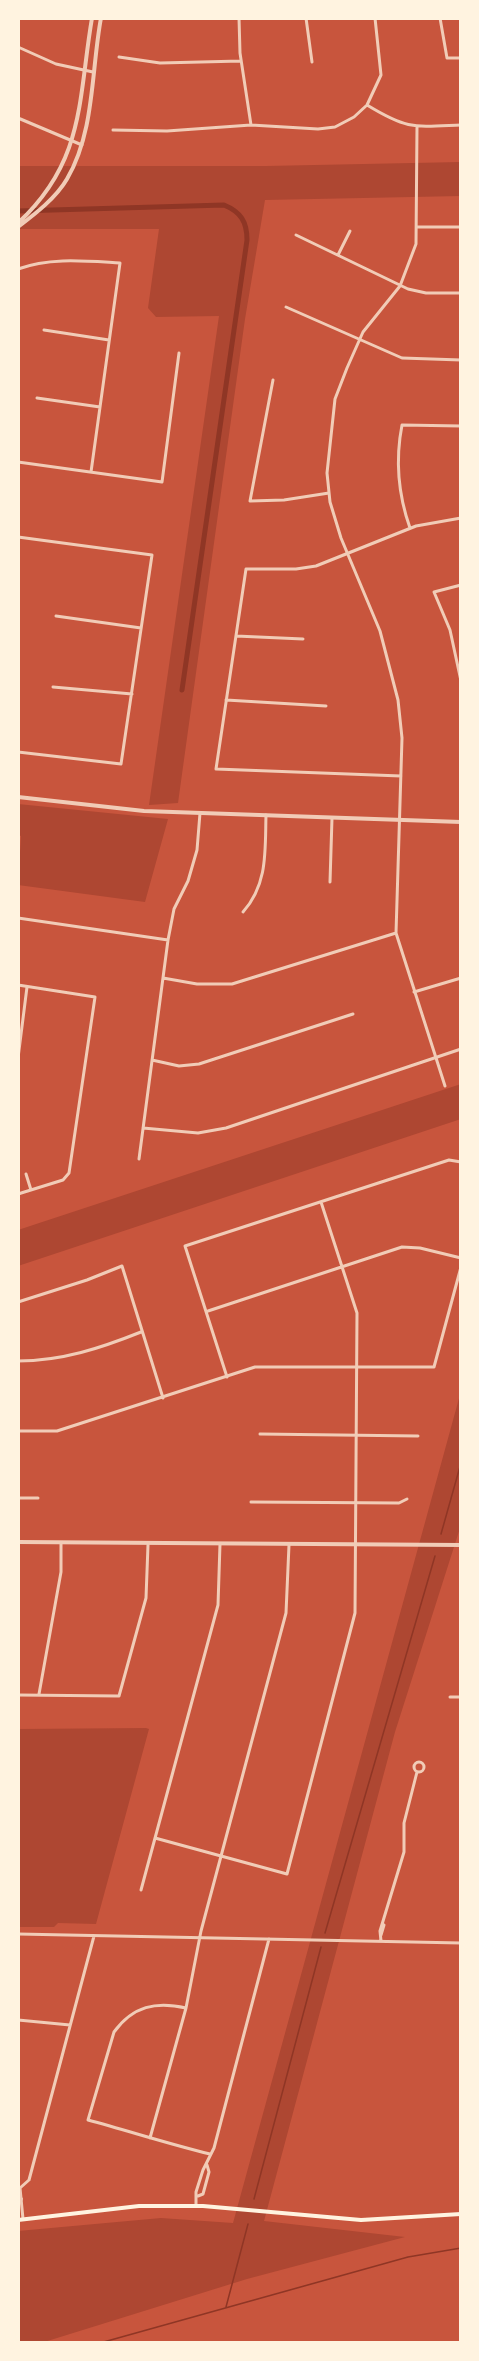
<!DOCTYPE html>
<style>
body{margin:0}
#map{position:relative;width:479px;height:2361px;overflow:hidden;background:#c8553d;font-family:Rubik,sans-serif}
canvas{display:block}
.frame{position:absolute;inset:0;border:20px solid #fff3e0;pointer-events:none}
</style>
<div id="map">
<canvas width="479" height="2361"></canvas>
<div class="frame"></div>
</div>
<script>
const ctx = document.querySelector('canvas').getContext('2d');
ctx.lineJoin = 'round';
function fill(path, color) { ctx.fillStyle = color; ctx.fill(path, 'evenodd'); }
function trace(path, color, width, dash) { ctx.strokeStyle = color; ctx.lineWidth = width; ctx.lineCap = dash ? 'butt' : 'round'; ctx.setLineDash(dash || []); ctx.stroke(path); }
const green = new Path2D(`
 M461,162v34l-196,4 -20,119 -67,484 -29,2 70,-489 -63,1 -8,-9 11,-79h-141v-63h248z
 M18,804l150,15 -23,83 -127,-17 3,-49 -3,-1z
 M461,1084v35l-443,147v-36z
 M461,1391v134l-66,207 -131,489 141,16 -158,42 -206,64h-23v-112l143,-13 72,5z
 M146,1728l3,1 -53,195 -38,-1 -4,4h-36v-198z`);
const stream = new Path2D(`
 M441,1534l20,-71
 M325,1933l110,-377
 M254,2199l67,-252
 M226,2307l22,-83
 M100,2343l308,-86 53,-9`);
const canal = new Path2D(`
 M18,211l206,-6c17,7 23,17 23,35l-65,450`);
const minor = new Path2D(`
 M239,18l1,35 11,72
 M306,18l6,44
 M440,18l7,40h14
 M18,47l38,17 37,8
 M119,57l41,6 81,-2
 M367,105c41,25 47,22 94,20
 M18,118l64,27
 M417,127l-1,117 -16,42 -37,46 -16,36 -12,31 -8,74 3,29 11,36 39,93 18,69 4,38 -6,195 49,153
 M113,130l54,1 84,-6 67,4 17,-2 19,-10 13,-12 14,-30 -6,-57
 M417,227h44
 M296,235l112,54 18,4h35
 M338,255l12,-24
 M18,269c32,-12 68,-8 102,-6l-29,209
 M286,307l116,51 59,2
 M44,330l65,10
 M273,380l-23,121 34,-1 45,-7
 M37,398l63,9
 M18,462l144,20 17,-129
 M410,528c-12,-34 -15,-67 -8,-103l59,1
 M18,537l134,18 -31,209 -103,-12
 M461,585l-27,7 16,38 11,51
 M56,616l85,12
 M236,636l67,3
 M53,687l79,7
 M226,700l100,6
 M401,776l-185,-7 30,-200h50l20,-3 100,-40 45,-8
 M330,882l2,-64
 M243,912c25,-28 22,-61 23,-97
 M18,918l150,22
 M163,978l34,6h35l164,-51
 M18,985l77,12 -26,176 -6,7 -45,14
 M414,992l47,-14
 M18,1058l9,-71
 M152,1060l27,6 20,-2 154,-50
 M143,1128l55,5 28,-5 235,-79
 M139,1159l29,-219 6,-31 14,-28 9,-31 3,-37
 M26,1174l5,16
 M18,1302l69,-22 35,-14 41,132
 M208,1311l194,-64 18,1 41,10
 M18,1361c44,0 83,-13 123,-29
 M227,1377l-42,-131 264,-86 12,2
 M18,1431h39l198,-64h179l27,-100
 M260,1434l158,2
 M18,1498h20
 M251,1502l148,1 8,-4
 M39,1694l22,-122v-29
 M18,1695l101,1 27,-98 2,-53
 M450,1697h11
 M414 1767a5 5 0 1 1 10 0a5 5 0 1 1-10 0Z
 M155,1838l132,36 68,-261 2,-300 -36,-111
 M141,1890l77,-285 2,-61
 M18,1934l443,9
 M381,1935l3,-10
 M381,1941l-1,-10 24,-79v-29l13,-51
 M186,2008l15,-77 85,-318 3,-68
 M18,2020l52,5
 M150,2138l36,-130c-30,-7 -53,-2 -72,24l-26,88c41,11 81,24 122,34
 M20,2188l9,-8 65,-244
 M20,2188l3,31
 M198,2196l5,-2 6,-22 -2,-7
 M196,2206v-14l7,-22 11,-22 55,-209`);
const tertiary = new Path2D(`
 M18,223c67,-62 60,-123 74,-205
 M18,227c17,-13 38,-29 49,-48 28,-48 24,-108 34,-161
 M18,797l126,14 317,11
 M18,1542l443,3
 M18,2204l3,-5`);
const secondary = new Path2D(`
 M18,2220l121,-14h64l158,14 100,-6`);
fill(green, '#ae4732');
trace(stream, '#8f3625', 1.5);
trace(canal, '#8f3625', 5);
trace(minor, '#f1ccb7', 3);
trace(tertiary, '#f1ccb7', 4);
trace(secondary, '#fff3e0', 4);
</script>
